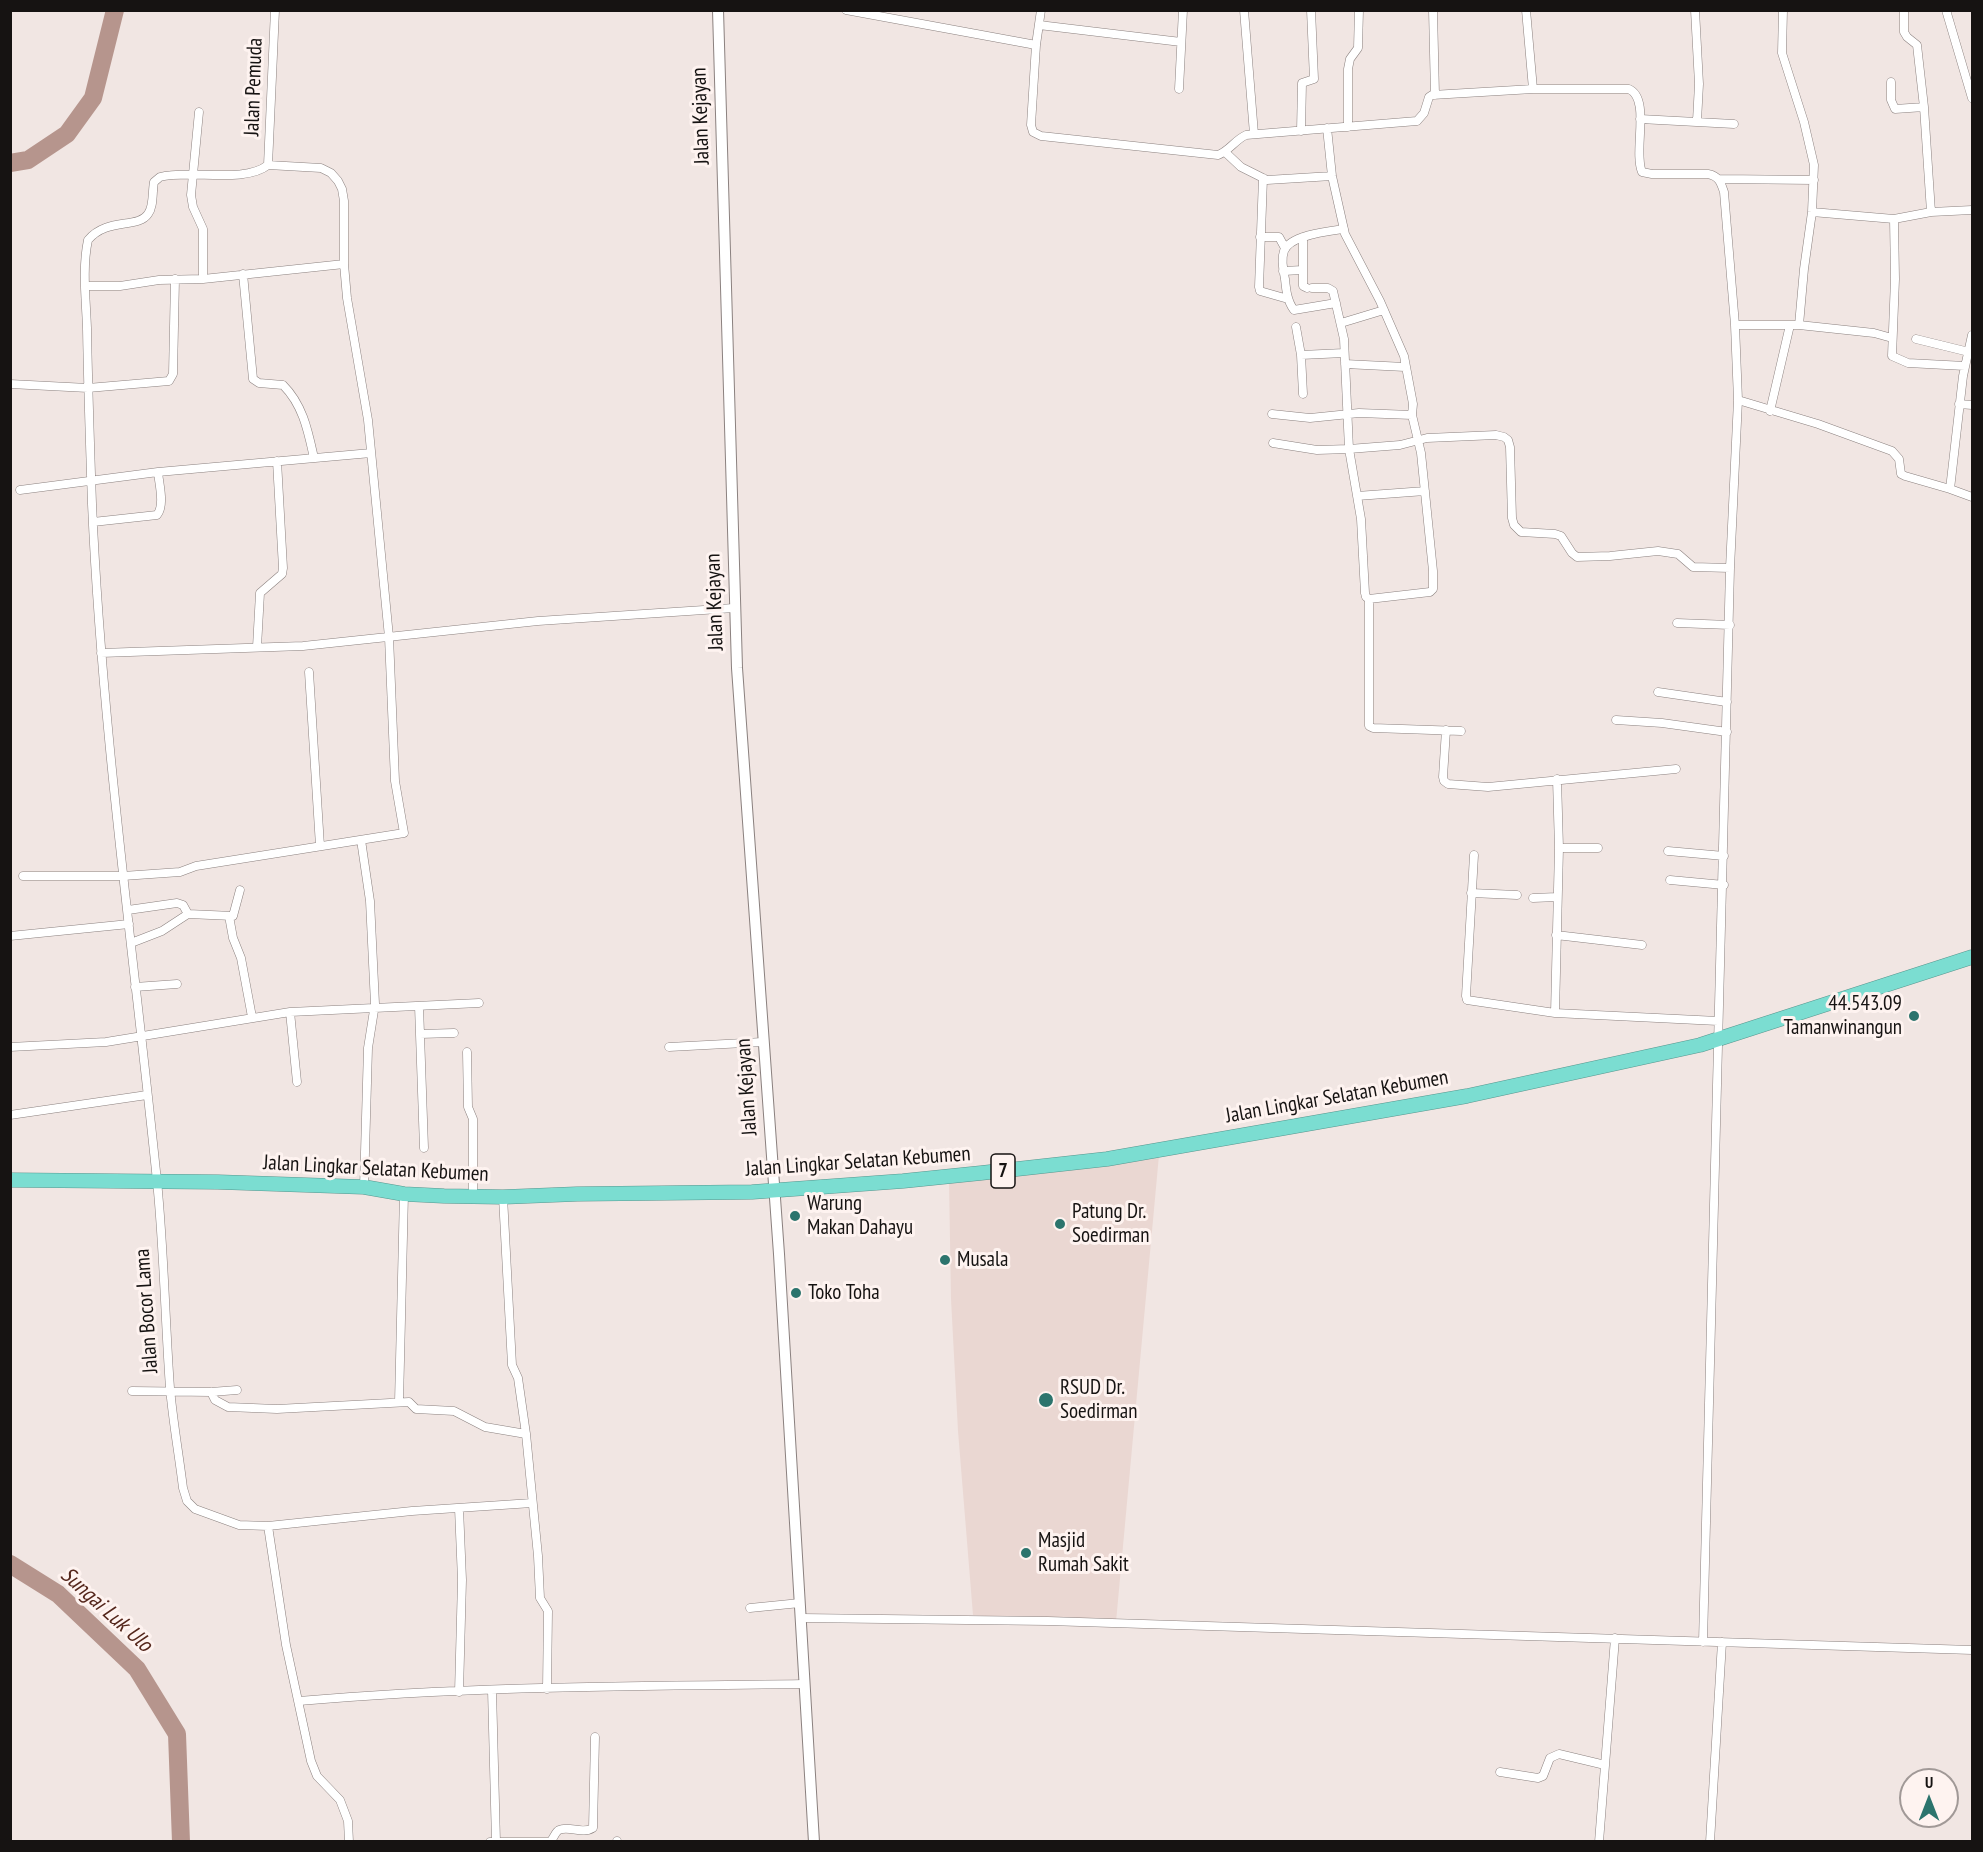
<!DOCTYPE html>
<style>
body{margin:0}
#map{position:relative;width:1983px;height:1852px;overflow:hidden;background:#f1e6e3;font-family:"PT Sans Narrow",sans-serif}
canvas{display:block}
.frame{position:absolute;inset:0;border:12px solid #161312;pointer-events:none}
.north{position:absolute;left:1899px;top:1768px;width:60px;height:60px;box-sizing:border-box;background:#fef3f0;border:2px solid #a19997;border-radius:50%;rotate:0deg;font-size:16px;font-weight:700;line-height:24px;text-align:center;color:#161312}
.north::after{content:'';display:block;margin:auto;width:21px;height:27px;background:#2c746d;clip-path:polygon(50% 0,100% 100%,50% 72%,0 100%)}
</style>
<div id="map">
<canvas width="1983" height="1852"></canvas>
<div class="frame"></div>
<div class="north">U</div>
</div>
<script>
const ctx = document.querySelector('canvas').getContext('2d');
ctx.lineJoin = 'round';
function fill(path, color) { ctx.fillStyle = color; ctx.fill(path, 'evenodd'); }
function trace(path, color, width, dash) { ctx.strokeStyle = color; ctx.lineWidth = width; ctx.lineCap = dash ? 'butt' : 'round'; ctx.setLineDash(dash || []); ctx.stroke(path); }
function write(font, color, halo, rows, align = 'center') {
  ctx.font = font + ' "PT Sans Narrow",sans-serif'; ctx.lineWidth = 6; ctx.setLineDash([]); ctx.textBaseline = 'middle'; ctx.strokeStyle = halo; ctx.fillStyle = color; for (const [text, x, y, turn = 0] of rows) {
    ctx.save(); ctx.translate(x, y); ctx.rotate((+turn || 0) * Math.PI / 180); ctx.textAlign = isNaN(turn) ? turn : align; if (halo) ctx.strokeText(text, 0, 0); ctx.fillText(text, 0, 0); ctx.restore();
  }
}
const built = new Path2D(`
 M1159,1155l-43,467h-58l-85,-7 -15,-184 -7,-132 -2,-119z`);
const river = new Path2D(`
 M10,163l18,-3 39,-26 26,-36 22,-88
 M10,1564l48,30 79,75 40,65 4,108`);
const street = new Path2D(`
 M846,10l190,35 -5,80 2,7 8,4 177,19c11,-4 17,-15 28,-20l171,-14 7,-8 5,-16 3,-2 101,-6h96c22,10 4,62 13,83l10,2h56c11,2 13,9 16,18l11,133 3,75 -8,168 -27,1074
 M1244,10l10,124
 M1433,10l2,85
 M1526,10l7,79
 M1695,10l4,74 -2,37
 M1783,10l-1,43 22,69 10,43 -2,47 -8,57 -5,56
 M1904,10v22l3,5 10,8 7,62
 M1946,10l26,88
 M1039,25l142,17
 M1036,45l5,-35
 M1891,82v18l4,9 29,-2 7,105
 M1179,89l4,-79
 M199,112l-8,83 2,12 10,22v50
 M1640,119l94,5
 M1348,127v-58l2,-10 8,-11 1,-38
 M1327,128l5,48 13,58 35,67 24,55 9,48 -1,11 9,38 12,118v18l-3,3 -61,7
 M1301,131l1,-48 12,-4 -3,-69
 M1225,152l16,15 26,13 65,-4
 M268,165l7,-155
 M1263,178l-4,109 1,4 28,8
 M1719,179l95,1
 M1812,212l82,7 37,-7 41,-2
 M1894,219l1,60 -3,77 16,7 57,3
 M1260,237h19l6,11
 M1303,237v49l4,2
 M1283,271l20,-1
 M243,274l10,105 6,4 24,2c20,20 25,46 31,73
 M86,286h34l39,-6 44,-1 141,-15
 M1312,288h16l5,3 11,48 5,110 12,70 4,74 1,4 3,2v127l4,2 88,3
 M1336,303l-42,7c-7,-9 -8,-21 -9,-31 -2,-9 -4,-20 -1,-28 6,-16 45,-20 60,-22
 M1341,323l43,-13
 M1735,325h64l75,8 18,5
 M1296,327l5,28 2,39
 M1972,335l-9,41 -13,113 22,8
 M1916,339l53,13
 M1301,355l43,-2
 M1345,364l60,3
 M10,384l78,4 81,-7 4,-7 2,-95
 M1738,400l80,24 74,27 7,8 2,15 4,2 45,13
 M1959,404l13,1
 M1770,411l20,-86
 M1272,414l38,4 49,-5 53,2
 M1273,443l44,7 32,-1 51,-4 27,-7 69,-3 8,2 4,3 2,7 2,71 2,7 7,7 34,2 6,2 11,17 5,4 33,-1 48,-5 20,3 15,13 37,1
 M20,490l138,-18 213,-19
 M1357,496l68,-5
 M93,522l64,-7c8,-10 2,-31 1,-43
 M1677,623l53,2
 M257,647l3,-54 22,-19 1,-6 -6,-107
 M101,653l202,-7 235,-25 196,-13
 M309,672l11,174
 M1658,692l69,10
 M1616,720l46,3 65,9
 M1446,730l-3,47 1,4 4,3 40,3 188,-18
 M361,840l9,61 5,103 -7,44 -4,139
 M1559,848h39
 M1668,851l56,5
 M1474,855l-8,141 1,4 88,13 163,8
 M23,876h100l57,-4 16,-6 208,-33 -9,-52 -6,-144 -21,-217 -21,-122 -3,-34v-63l-2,-12 -4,-8 -7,-8 -10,-5 -53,-3c-24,19 -78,4 -108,12l-6,5c-2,10 0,24 -6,32 -10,15 -41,3 -60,26 -6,28 -2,60 -1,88 1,59 3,118 5,176 10,227 42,452 65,677 7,69 8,138 13,207 3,34 9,67 13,100l4,13 8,8 44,16 29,1 18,119 25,116 6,15 23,24 8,21 1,21
 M1670,880l54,5
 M1471,893l46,2
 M1533,898l24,-1
 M128,910l49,-7 6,2 5,9
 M229,916l4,22 8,20 11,59
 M1556,935l86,10
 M10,936l119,-12
 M131,943l31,-12 26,-17 45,2 7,-26
 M135,987l42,-3
 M419,1006l5,142
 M290,1012l7,70
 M1555,1013l4,-165 -2,-69
 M420,1034l34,-1
 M10,1047l96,-5 184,-30 189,-9
 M669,1047l94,-5
 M467,1052l1,55 5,12v78
 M10,1115l137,-20
 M503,1197l9,168 6,13 8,56 12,122 2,42 8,13 -1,78
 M132,1391l79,1 26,-2
 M211,1392l4,8 13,7 49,2 132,-7 7,7 38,2 31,16 41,7
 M399,1402l5,-208
 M459,1508l3,72 -3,112
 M268,1526l144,-15 120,-8
 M750,1608l50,-5
 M801,1618l247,3 924,29
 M492,1690l4,152
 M299,1701c168,-15 336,-15 505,-17
 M1500,1772l38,6 5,-2 7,-18 9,-4 46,11
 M617,1841v1
 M490,1842h60
 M550,1842c4,-4 5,-10 9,-12 10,-5 23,5 34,-2l2,-91
 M1599,1842l16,-204
 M1710,1842l12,-200`);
const secondary = new Path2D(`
 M718,10l19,658 42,586 35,588`);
const highway = new Path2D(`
 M10,1180l208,2 146,5 40,7 40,2 59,1 74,-3 175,-2 151,-11 78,-8 126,-14 360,-63 233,-51 272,-88`);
const markers = [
 [1914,1016,6,"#2c746d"],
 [795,1216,6,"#2c746d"],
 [1060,1224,6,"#2c746d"],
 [945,1260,6,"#2c746d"],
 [796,1293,6,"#2c746d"],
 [1046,1400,8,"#2c746d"],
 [1026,1553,6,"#2c746d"]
];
const shields = [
 [1003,1171,24]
];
const shieldNames = [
 ["7",1003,1171]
];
const streetNames = [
 ["Jalan Pemuda",254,87,-88],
 ["Jalan Kejayan",701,116,-92],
 ["Jalan Kejayan",715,602,-92],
 ["Jalan Kejayan",747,1087,-94],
 ["Jalan Lingkar Selatan Kebumen",1337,1097,-10],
 ["Jalan Lingkar Selatan Kebumen",858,1162,-4],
 ["Jalan Lingkar Selatan Kebumen",376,1169,3],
 ["Jalan Bocor Lama",147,1311,-94]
];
const poiNames = [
 ["44.543.09",1902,1004,"right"],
 ["Tamanwinangun",1902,1028,"right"],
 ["Warung",807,1204],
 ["Makan Dahayu",807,1228],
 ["Patung Dr.",1072,1212],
 ["Soedirman",1072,1236],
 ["Musala",957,1260],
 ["Toko Toha",808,1293],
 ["RSUD Dr.",1060,1388],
 ["Soedirman",1060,1412],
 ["Masjid",1038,1541],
 ["Rumah Sakit",1038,1565]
];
const waterNames = [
 ["Sungai Luk Ulo",106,1610,42]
];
fill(built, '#ead7d2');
trace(river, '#b6958d', 18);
trace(street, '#8b817f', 9);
trace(secondary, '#8b817f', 12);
trace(highway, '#58968e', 15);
trace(street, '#fff', 8);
trace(secondary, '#fff', 10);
trace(highway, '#7bddd1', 14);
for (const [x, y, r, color] of markers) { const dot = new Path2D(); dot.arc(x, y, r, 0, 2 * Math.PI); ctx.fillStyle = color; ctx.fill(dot); trace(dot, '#fef3f0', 2); }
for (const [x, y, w] of shields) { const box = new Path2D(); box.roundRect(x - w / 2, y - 17, w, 34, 4.5); ctx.fillStyle = '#fef3f0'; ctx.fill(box); trace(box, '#161312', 1.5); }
write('bold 20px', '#161312', null, shieldNames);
write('21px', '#161312', '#fef3f0', streetNames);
write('21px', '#161312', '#fef3f0', poiNames, 'left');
write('italic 22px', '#54261b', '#fef3f0', waterNames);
</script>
